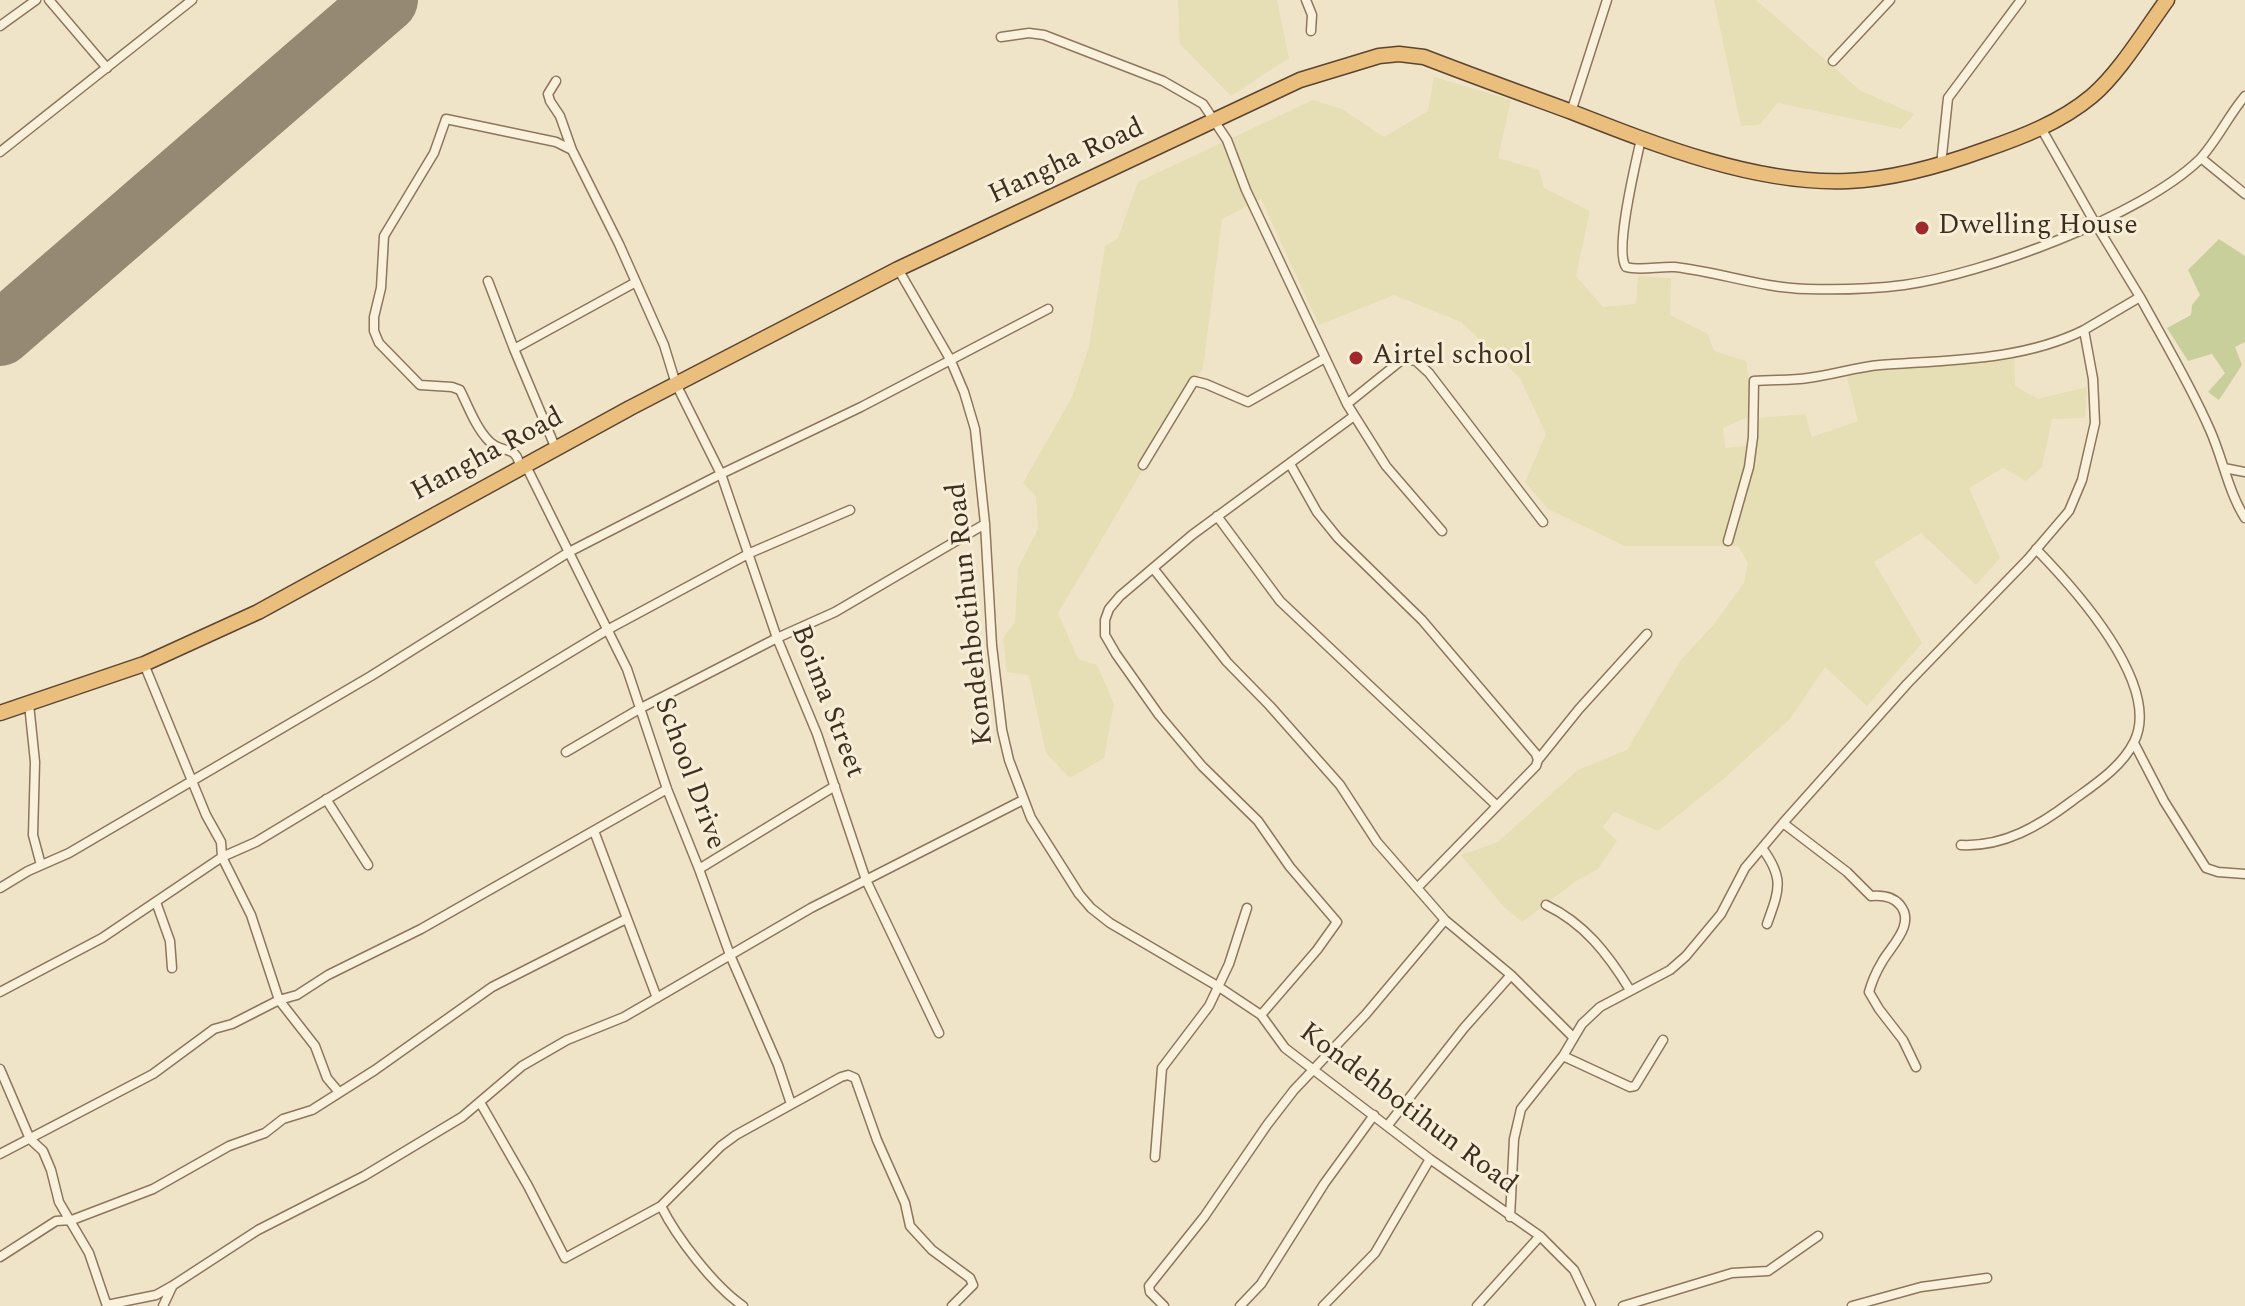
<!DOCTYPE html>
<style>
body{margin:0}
canvas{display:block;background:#f0e4c8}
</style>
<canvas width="2245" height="1306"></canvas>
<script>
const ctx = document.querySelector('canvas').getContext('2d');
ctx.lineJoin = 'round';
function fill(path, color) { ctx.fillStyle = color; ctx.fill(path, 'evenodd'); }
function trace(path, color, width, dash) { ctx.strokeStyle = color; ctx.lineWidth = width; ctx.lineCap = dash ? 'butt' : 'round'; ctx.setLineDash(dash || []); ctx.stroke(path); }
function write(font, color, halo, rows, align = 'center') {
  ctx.font = font + ' Spectral,serif'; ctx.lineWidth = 6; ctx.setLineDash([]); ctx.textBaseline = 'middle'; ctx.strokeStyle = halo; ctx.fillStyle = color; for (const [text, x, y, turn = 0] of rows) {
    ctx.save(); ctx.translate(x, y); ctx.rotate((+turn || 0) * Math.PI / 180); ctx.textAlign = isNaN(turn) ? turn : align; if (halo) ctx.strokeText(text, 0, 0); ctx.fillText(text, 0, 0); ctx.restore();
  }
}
const farmland = new Path2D(`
 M1178,0h99l12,58 -58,38 -51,-52z
 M1714,0h42l105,91 53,23 -13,15 -123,-26 -19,22 -18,1z
 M1434,77l77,23 -13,58 41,12 5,18 46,23 -14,65 27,31 33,-3 2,-28 33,2 -1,37 38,19 6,17 32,10 9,53 -32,14 2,20 33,-3 1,-27 46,-4 7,23 46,-16 -13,-51 103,-11 66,-12 1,39 23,13 49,-12 -2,31 -33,1 -10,48 -16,14 -23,-13 -34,20 31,70 -24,27 -55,-52 -47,29 48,81 -55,63 -42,-39 -35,52 -69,62 -63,50 -44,-19 -11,15 14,14 -19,28 -22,12 -54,41 -19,-16 -42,-51 37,-13 80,-72 49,-20 54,-90 33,-36 30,-41 4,-20 -10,-17h-113l-77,-37 -23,-27 21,-48 -26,-56 -59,-56 -67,-27 -75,30 -58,-126 -39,20 -19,149 -145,245 20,46 19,6 17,39 -10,54 -34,20 -24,-25 -17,-78 -22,-3 -4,-34 12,-16 3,-54 20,-39 -2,-33 -13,-13 49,-86 17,-51 16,-100 13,-8 20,-56 175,-82 29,9 42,28 44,-26z`);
const green = new Path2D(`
 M2219,239l26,17v86l-10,5 7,18 -23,35 -11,-8 17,-19 -13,-19 -24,7 -21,-33 24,-13 1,-10 8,-10 -12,-25z`);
const runway = new Path2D(`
 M0,334l386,-334`);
const minor = new Path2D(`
 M49,0l58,68
 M1306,0l6,15 -1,16
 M0,26l36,-26
 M1001,37l28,-4 15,2 119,46 40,23 24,36 19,50 101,214 39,62 56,65
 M1833,61l57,-61
 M556,81l-8,13 2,7 10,15 12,34 47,94 45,101 12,39 45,90 56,164 40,96 49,146 73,153
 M1571,112l36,-112
 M1641,139c-5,23 -27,112 -15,128 15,4 33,-1 49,0 44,5 87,21 132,22 32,1 65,0 97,-4 80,-11 237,-69 295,-125 18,-19 29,-44 46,-64
 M0,152l192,-152
 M2201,158l44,36
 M1941,165l7,-67 73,-98
 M898,269l52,90 14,33 11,37 10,95 7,122 10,84 7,30 22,58 48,76 12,14 19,15 109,64 42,28 24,33 145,111 110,77 34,34 17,36
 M488,281l26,68 122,-67
 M2140,297c24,44 50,87 70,133 13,29 18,61 35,88
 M514,349l42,100
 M1347,404l56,-45 13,2 13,12 114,149
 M1290,464l27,48 21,26 84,82 114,134 2,6
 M1143,465l51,-84 12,3 42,18 77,-44
 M526,466l101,203 40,120 32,80 31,86 48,110 13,39
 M520,468c-3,-25 -18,-13 -31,-27 -13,-13 -21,-35 -29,-51l-8,-3 -32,-2 -41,-42 -5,-12v-14l7,-29 3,-52 50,-83 12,-34 110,23 16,8
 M2224,468l21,4
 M1217,516l63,85 216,204
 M1728,541l21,-74 4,-30 1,-56c17,-2 36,0 54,-3 25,-3 48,-11 72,-13 67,-5 142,-4 204,-35
 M1153,568l74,94 43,44 70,79 37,57 68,78 66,55 62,62
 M144,664l62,151 15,27 1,15 29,58 28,85 36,46 12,32 11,13
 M29,704l6,58 -2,73 8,30
 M2134,743l30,58 42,67 12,4 27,2
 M566,752l75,-44 136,-70 58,-26 150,-88
 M326,799l42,66
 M1783,823l64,49 24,24c11,-1 22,0 29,9 16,19 -9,41 -18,57 -6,10 -10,19 -13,30l10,17 24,31 13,27
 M594,831l63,167
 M1961,845c43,2 78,-19 111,-44 22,-16 50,-34 62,-59 29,-57 -61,-155 -98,-193
 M1762,848c23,31 17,42 5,76
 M699,869l136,-83
 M0,888l28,-17 41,-18 302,-177 198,-124 152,-78 140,-67 187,-98
 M1417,888l119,-122 2,-6 41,-51 68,-75
 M156,902l14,39 2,27
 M1546,905c38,18 62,49 84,85
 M0,992l102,-54 120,-81 34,-15 351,-212 143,-77 100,-43
 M1261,1015l56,-65 20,-28 -47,-55 -32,-46 -56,-55 -43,-51 -43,-61 -11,-19v-15l4,-11 11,-13 72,-61 162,-119
 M1563,1056l67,31 5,-1 28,-46
 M0,1069l30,70 13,12 8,19 8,32 30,51 18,53
 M481,1104l47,82 37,72 96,-52 60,-60 15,-11 105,-58 7,-2 7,3 22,62 28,63 5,23 22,24 38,28 3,7 -21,21
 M1388,1125l76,-97 47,-53
 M0,1154l153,-80 61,-45 18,-5 47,-24 18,-5 31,-20 93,-46 246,-140
 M1155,1157l7,-89 47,-62 20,-42 18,-56
 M661,1206c16,32 53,80 82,100
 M1510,1217l4,-78 7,-30 42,-53 19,-32 18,-17 70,-37 16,-14 35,-42 24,-46 38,-45 124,-139 121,-125 41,-48 13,-31 13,-57 -2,-44 -9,-49 56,-33 -45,-74 -54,-95
 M0,1257l56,-36 16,-1 81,-31 76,-43 36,-13 18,-14 29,-9 63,-40 117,-83 134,-68
 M107,1305l49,-10 16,-9 86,-56 106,-54 98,-59 60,-51 45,-26 57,-23 187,-109 212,-108
 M163,1306l9,-19
 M1164,1306l-14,-14 -1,-6 55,-69 63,-92 27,-35 72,-76 79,-94
 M1240,1306l21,-22 63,-100 50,-69
 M1323,1306l52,-53 55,-94
 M1477,1306l63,-70
 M1623,1306l109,-33 36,-2 50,-35
 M1852,1306l69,-19 66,-9`);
const trunk = new Path2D(`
 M0,713l144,-49 114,-52 372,-204 268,-139 402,-189 79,-24 20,-2 25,3c49,19 99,37 148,55 84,33 185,73 276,69 47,-2 92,-15 136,-31 38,-13 77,-28 108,-54 28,-24 53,-66 75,-96`);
const markers = [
 [1922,228,8,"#9e2a2b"],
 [1356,358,8,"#9e2a2b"]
];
const streetNames = [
 ["Hangha Road",1067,163,-25],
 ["Hangha Road",488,456,-28],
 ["Kondehbotihun Road",972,614,-96],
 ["Boima Street",826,702,69],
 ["School Drive",688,774,70],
 ["Kondehbotihun Road",1407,1110,37]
];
const poiNames = [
 ["Dwelling House",1938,228],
 ["Airtel school",1372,358]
];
fill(farmland, '#e6deb5');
fill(green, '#c9cf9b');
trace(runway, '#968974', 64);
trace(minor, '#8d765c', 11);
trace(trunk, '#5b4430', 17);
trace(minor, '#faf1dc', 8);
trace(trunk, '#eabe7c', 14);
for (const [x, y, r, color] of markers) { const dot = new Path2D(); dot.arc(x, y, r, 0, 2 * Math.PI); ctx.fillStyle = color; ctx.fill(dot); trace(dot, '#f7eed8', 3); }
write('28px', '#3d2e20', '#f7eed8', streetNames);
write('28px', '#3d2e20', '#f7eed8', poiNames, 'left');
</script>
